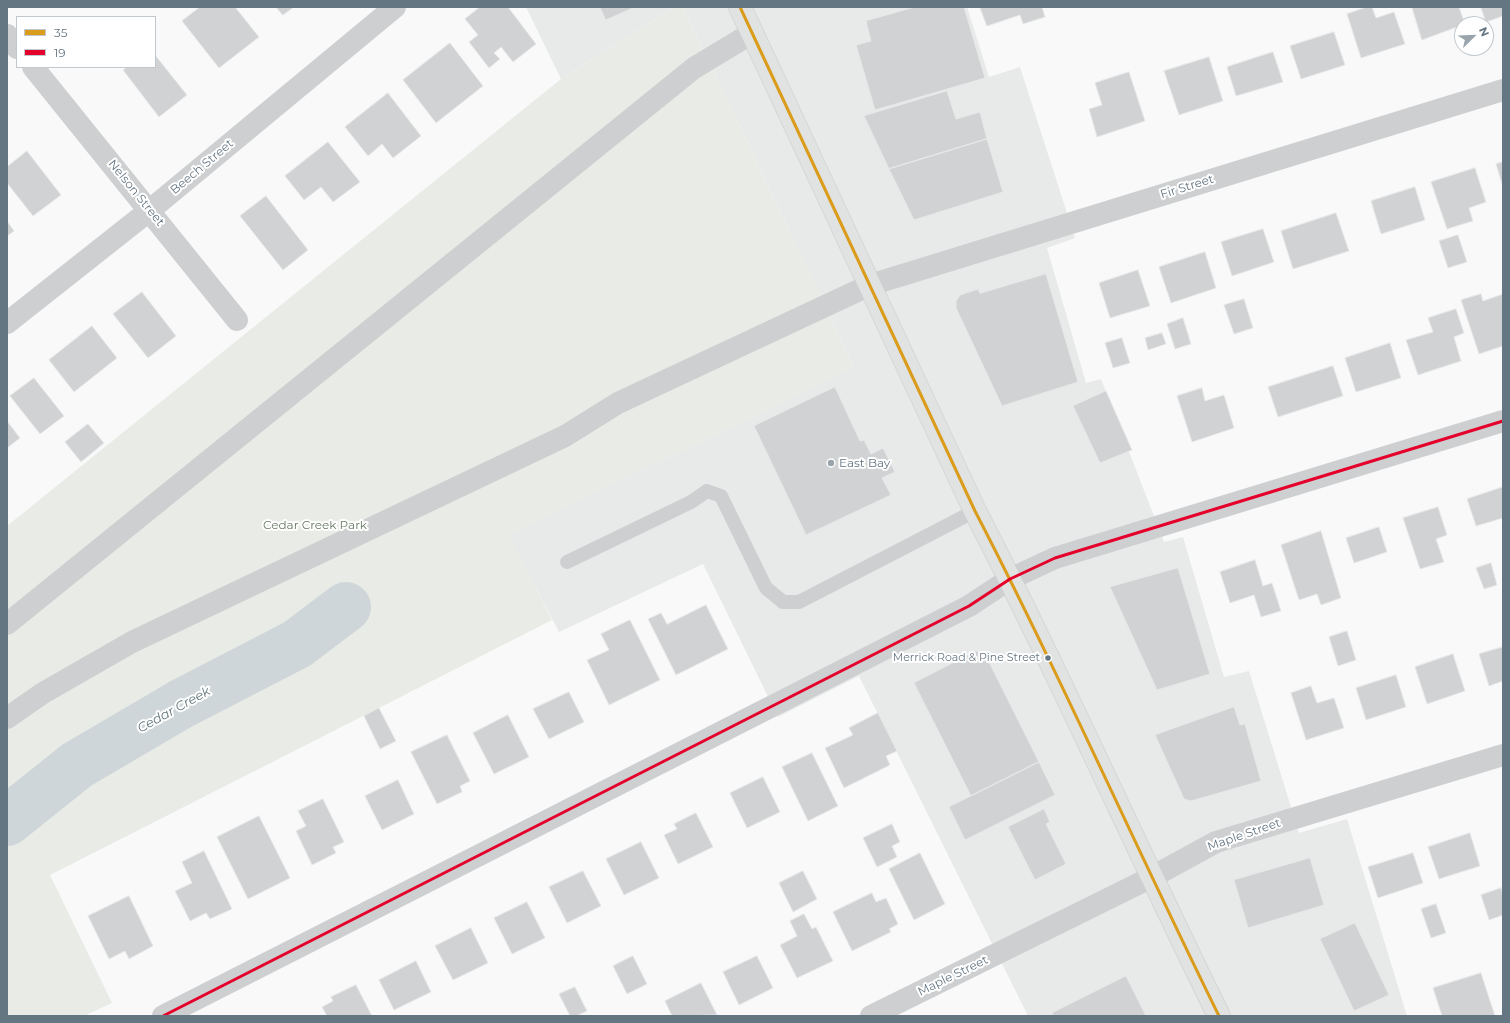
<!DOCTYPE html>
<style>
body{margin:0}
#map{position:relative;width:1510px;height:1023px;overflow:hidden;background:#f9f9f9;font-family:Montserrat,sans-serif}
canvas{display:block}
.frame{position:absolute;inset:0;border:8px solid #657683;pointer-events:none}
.legend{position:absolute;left:16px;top:16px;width:140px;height:52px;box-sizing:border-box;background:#fff;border:1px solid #c1c8cd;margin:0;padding:5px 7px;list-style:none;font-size:12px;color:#657683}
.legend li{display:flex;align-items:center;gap:8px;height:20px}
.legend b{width:20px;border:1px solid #c1c8cd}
.north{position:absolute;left:1454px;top:16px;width:40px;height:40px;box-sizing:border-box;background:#fff;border:1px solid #c1c8cd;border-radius:50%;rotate:67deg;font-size:11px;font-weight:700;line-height:16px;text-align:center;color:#657683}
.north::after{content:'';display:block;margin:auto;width:14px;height:18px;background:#99a4ac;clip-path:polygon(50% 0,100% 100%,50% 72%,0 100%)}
</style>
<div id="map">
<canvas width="1510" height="1023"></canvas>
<div class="frame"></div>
<ul class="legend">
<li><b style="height:5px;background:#da9c1a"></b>35</li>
<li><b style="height:5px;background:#e4002b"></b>19</li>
</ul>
<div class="north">N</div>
</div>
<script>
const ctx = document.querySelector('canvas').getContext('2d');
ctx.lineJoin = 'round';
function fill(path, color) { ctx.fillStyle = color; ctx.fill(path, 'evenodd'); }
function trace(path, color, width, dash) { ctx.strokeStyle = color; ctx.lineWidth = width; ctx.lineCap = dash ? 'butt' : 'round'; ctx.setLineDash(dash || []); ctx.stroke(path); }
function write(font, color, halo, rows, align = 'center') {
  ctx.font = font + ' Montserrat,sans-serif'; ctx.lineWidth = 4; ctx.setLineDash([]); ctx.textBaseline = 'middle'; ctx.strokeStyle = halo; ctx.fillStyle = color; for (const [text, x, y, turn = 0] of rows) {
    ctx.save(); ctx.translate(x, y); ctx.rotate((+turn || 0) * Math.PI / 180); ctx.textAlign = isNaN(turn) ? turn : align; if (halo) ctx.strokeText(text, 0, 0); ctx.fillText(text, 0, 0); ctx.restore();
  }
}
const built = new Path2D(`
 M526,7h148l-113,72z
 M683,7h284l22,70 31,-10 55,171 -28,10 39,135 15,-4 63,163 19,-5 41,140 25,-6 50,162 48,-14 60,197h-379l-169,-340 -81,41 -75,-153 -144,68 -51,-97 346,-168z`);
const green = new Path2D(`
 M674,7h9l171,360 -345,168 43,85 -502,255 62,128 -28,13h-77v-490l554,-447z`);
const river = new Path2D(`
 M7,821l70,-56 104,-61 116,-60 49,-37`);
const building = new Path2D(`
 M200,7h35l24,30 -40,31 -37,-47z
 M276,7h18l-11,8z
 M480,7h28l28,37 -23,18 -12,-15 -7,6 6,6 -11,9 -20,-26 9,-7 -13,-16z
 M600,7h35l-29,13z
 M915,7h49l21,71 -110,32 -19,-65 15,-4 -5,-20z
 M980,7h62l3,10 -22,7 -3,-9 -33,11z
 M1367,7h5l4,11 18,-6 11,32 -44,14 -14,-44z
 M1412,7h47l6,17 -43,16z
 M1481,7h22v9l-17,6z
 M1334,32l11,33 -44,14 -11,-33z
 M450,43l33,43 -47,37 -33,-43z
 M1273,52l10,30 -47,14 -9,-29z
 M155,55l32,40 -28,22 -36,-47 4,-3h28z
 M1209,57l14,44 -44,14 -15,-44z
 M1129,72l16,49 -48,16 -8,-28 13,-4 -7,-22z
 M947,91l9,28 24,-7 7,27 -98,30 -25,-53z
 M388,93l33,43 -28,22 -11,-14 -14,12 -23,-29z
 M987,139l16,53 -89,28 -25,-51z
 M328,142l32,40 -27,20 -12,-15 -17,13 -19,-24z
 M27,151l34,44 -28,21 -26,-33v-16z
 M1503,162v25l-7,-23z
 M1475,168l11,34 -17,6 4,13 -26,8 -16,-47z
 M1415,187l10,33 -44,14 -10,-33z
 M266,196l42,54 -25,20 -43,-54z
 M1336,213l13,38 -56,18 -12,-38z
 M7,221l7,10 -7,5z
 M1263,229l11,33 -42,14 -11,-34z
 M1458,235l9,27 -19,6 -9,-27z
 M1205,252l11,36 -45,15 -12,-36z
 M1138,270l12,36 -40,12 -11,-35z
 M1046,274l32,108 -76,24 -46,-98v-7l4,-6 18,-6 2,4z
 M142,292l34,44 -28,22 -35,-44z
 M1481,294l2,7 20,-7v52l-24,8 -18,-54z
 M1244,299l9,29 -19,6 -10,-29z
 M1456,309l8,24 -10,4 7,24 -43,14 -12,-35 27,-8 -5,-14z
 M1183,318l8,26 -16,5 -8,-25z
 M92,326l25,32 -43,34 -25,-32z
 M1162,333l4,11 -18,6 -3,-12z
 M1122,338l8,25 -17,5 -8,-25z
 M1390,343l11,35 -45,14 -11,-34z
 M1333,366l10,30 -65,21 -10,-30z
 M34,378l30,38 -24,18 -30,-38z
 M835,387l25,54 4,-1 7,14 12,-6 12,24 -13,6 9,17 -85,40 -52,-109z
 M1202,388l3,13 19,-6 10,33 -42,14 -15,-46z
 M1106,391l26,59 -32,13 -27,-57z
 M7,421l13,17 -13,10z
 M88,424l16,19 -23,19 -16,-20z
 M1503,487v31l-27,8 -9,-27z
 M1438,507l9,28 -11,4 8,23 -24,7 -17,-51z
 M1379,527l8,25 -33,11 -8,-25z
 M1321,531l20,67 -20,7 -4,-11 -18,6 -18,-55z
 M1255,560l8,26 9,-3 9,28 -20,6 -7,-22 -24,8 -10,-31z
 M1491,563l6,22 -13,4 -8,-21z
 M1178,568l32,106 -53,16 -47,-103z
 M706,605l22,44 -52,26 -28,-56 13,-6 6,11z
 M630,620l30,60 -51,25 -22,-45 22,-10 -8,-16z
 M1347,631l9,29 -18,6 -9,-29z
 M1503,647v34l-14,5 -10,-32z
 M976,651l9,3 54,108 -68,34 -57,-113z
 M1453,654l12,37 -38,13 -12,-37z
 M1396,675l10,32 -40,13 -10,-32z
 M1311,686l6,17 17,-5 10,30 -38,12 -15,-47z
 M569,692l15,30 -35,17 -16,-30z
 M1234,707l6,18 5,-1 16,57 -70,20 -7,-2 -29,-64z
 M379,708l17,33 -16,8 -16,-33z
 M878,713l19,38 -11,5 4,9 -46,23 -19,-40 28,-13 -4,-7z
 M508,715l21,42 -35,17 -21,-41z
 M447,735l23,46 -10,5 2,6 -25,12 -26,-52z
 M812,753l26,53 -30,15 -26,-54z
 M1039,762l16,33 -90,45 -16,-33z
 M763,777l17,35 -33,16 -17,-35z
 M398,780l16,34 -32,16 -17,-34z
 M323,799l21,43 -11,5 3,6 -24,12 -16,-34 10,-5 -8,-15z
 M1044,809l6,13 -4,2 20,40 -31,16 -27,-53z
 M696,813l17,34 -35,17 -14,-29 13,-6 -3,-5z
 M259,816l31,62 -42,21 -31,-62z
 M892,824l8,18 -8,4 5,11 -20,10 -14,-29z
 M1470,833l10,33 -41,13 -11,-32z
 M641,842l18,36 -35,17 -18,-36z
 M204,851l28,58 -22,10 -4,-6 -16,8 -15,-30 17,-8 -10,-21z
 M920,853l25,51 -31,16 -25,-51z
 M1413,853l10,30 -45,15 -10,-31z
 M1310,858l14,47 -76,23 -14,-48z
 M583,871l18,35 -34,17 -18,-36z
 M803,871l14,28 -24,13 -14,-29z
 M1501,888l2,8v19l-14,5 -8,-25z
 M872,893l4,9 10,-4 12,26 -9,5 2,3 -39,19 -19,-39z
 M129,896l24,50 -24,13 -4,-8 -16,8 -21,-43z
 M527,902l18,36 -33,16 -18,-36z
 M1436,904l10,29 -15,5 -10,-29z
 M804,914l8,15 4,-2 17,34 -36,17 -17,-33 17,-9 -7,-15z
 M1355,923l34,72 -35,16 -34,-72z
 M471,928l17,35 -35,17 -18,-34z
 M633,956l14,28 -20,10 -14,-28z
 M757,956l16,32 -34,17 -16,-33z
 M416,961l15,31 -37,18 -15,-30z
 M1481,973l14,43h-53l-9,-28z
 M1126,976l20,40h-92l-2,-3z
 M701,983l16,32 -45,1 -7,-15z
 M356,985l16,31h-45l-5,-9 11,-6 -2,-4z
 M575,987l12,24 -11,5h-6l-11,-22z`);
const service = new Path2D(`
 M567,562l124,-60 16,-11 14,5 45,92 17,14h16l176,-91`);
const minor = new Path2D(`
 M7,35l10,13
 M33,67l204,253
 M7,323l143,-113 245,-203
 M7,624l687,-556 58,-35
 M7,718l36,-25 89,-51 433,-206 53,-33 252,-118 633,-195
 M163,1016l806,-410 41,-27 45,-21 448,-137
 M871,1016l281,-139 64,-35 287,-87`);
const primary = new Path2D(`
 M740,7l235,504c86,166 161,337 244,505`);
const bus1 = new Path2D(`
 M740,7l235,504c86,166 161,337 244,505`);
const bus2 = new Path2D(`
 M163,1016l806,-410 41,-27 45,-21 448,-137`);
const markers = [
 [831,463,4,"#99a4ac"],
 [1048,658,3.5,"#657683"]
];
const busNames = [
 ["Merrick Road & Pine Street",1040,658]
];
const streetNames = [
 ["Beech Street",202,167,-40],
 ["Fir Street",1187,187,-17],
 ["Nelson Street",136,193,51],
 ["Maple Street",1244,835,-19],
 ["Maple Street",953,976,-26]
];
const poiNames = [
 ["East Bay",839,463]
];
const parkNames = [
 ["Cedar Creek Park",315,525]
];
const waterNames = [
 ["Cedar Creek",174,710,-29]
];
fill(built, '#e8e9e9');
fill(green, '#e8ebe6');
trace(river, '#ced6d9', 50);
fill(building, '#d0d2d3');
trace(building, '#e8e8e8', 1);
trace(primary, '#d5d6d7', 24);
trace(service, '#cecfd0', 14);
trace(minor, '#cecfd0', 22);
trace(primary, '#e1e2e2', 22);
trace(bus1, '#da9c1a', 3);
trace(bus2, '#e4002b', 3);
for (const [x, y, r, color] of markers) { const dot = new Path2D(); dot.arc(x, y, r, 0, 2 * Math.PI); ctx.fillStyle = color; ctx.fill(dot); trace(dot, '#fff', 1.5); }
write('11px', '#657683', '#fff', busNames, 'right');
write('12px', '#657683', '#fff', streetNames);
write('12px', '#657683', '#fff', poiNames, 'left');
write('12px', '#687a64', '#fff', parkNames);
write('italic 13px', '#60757c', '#fff', waterNames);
</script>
